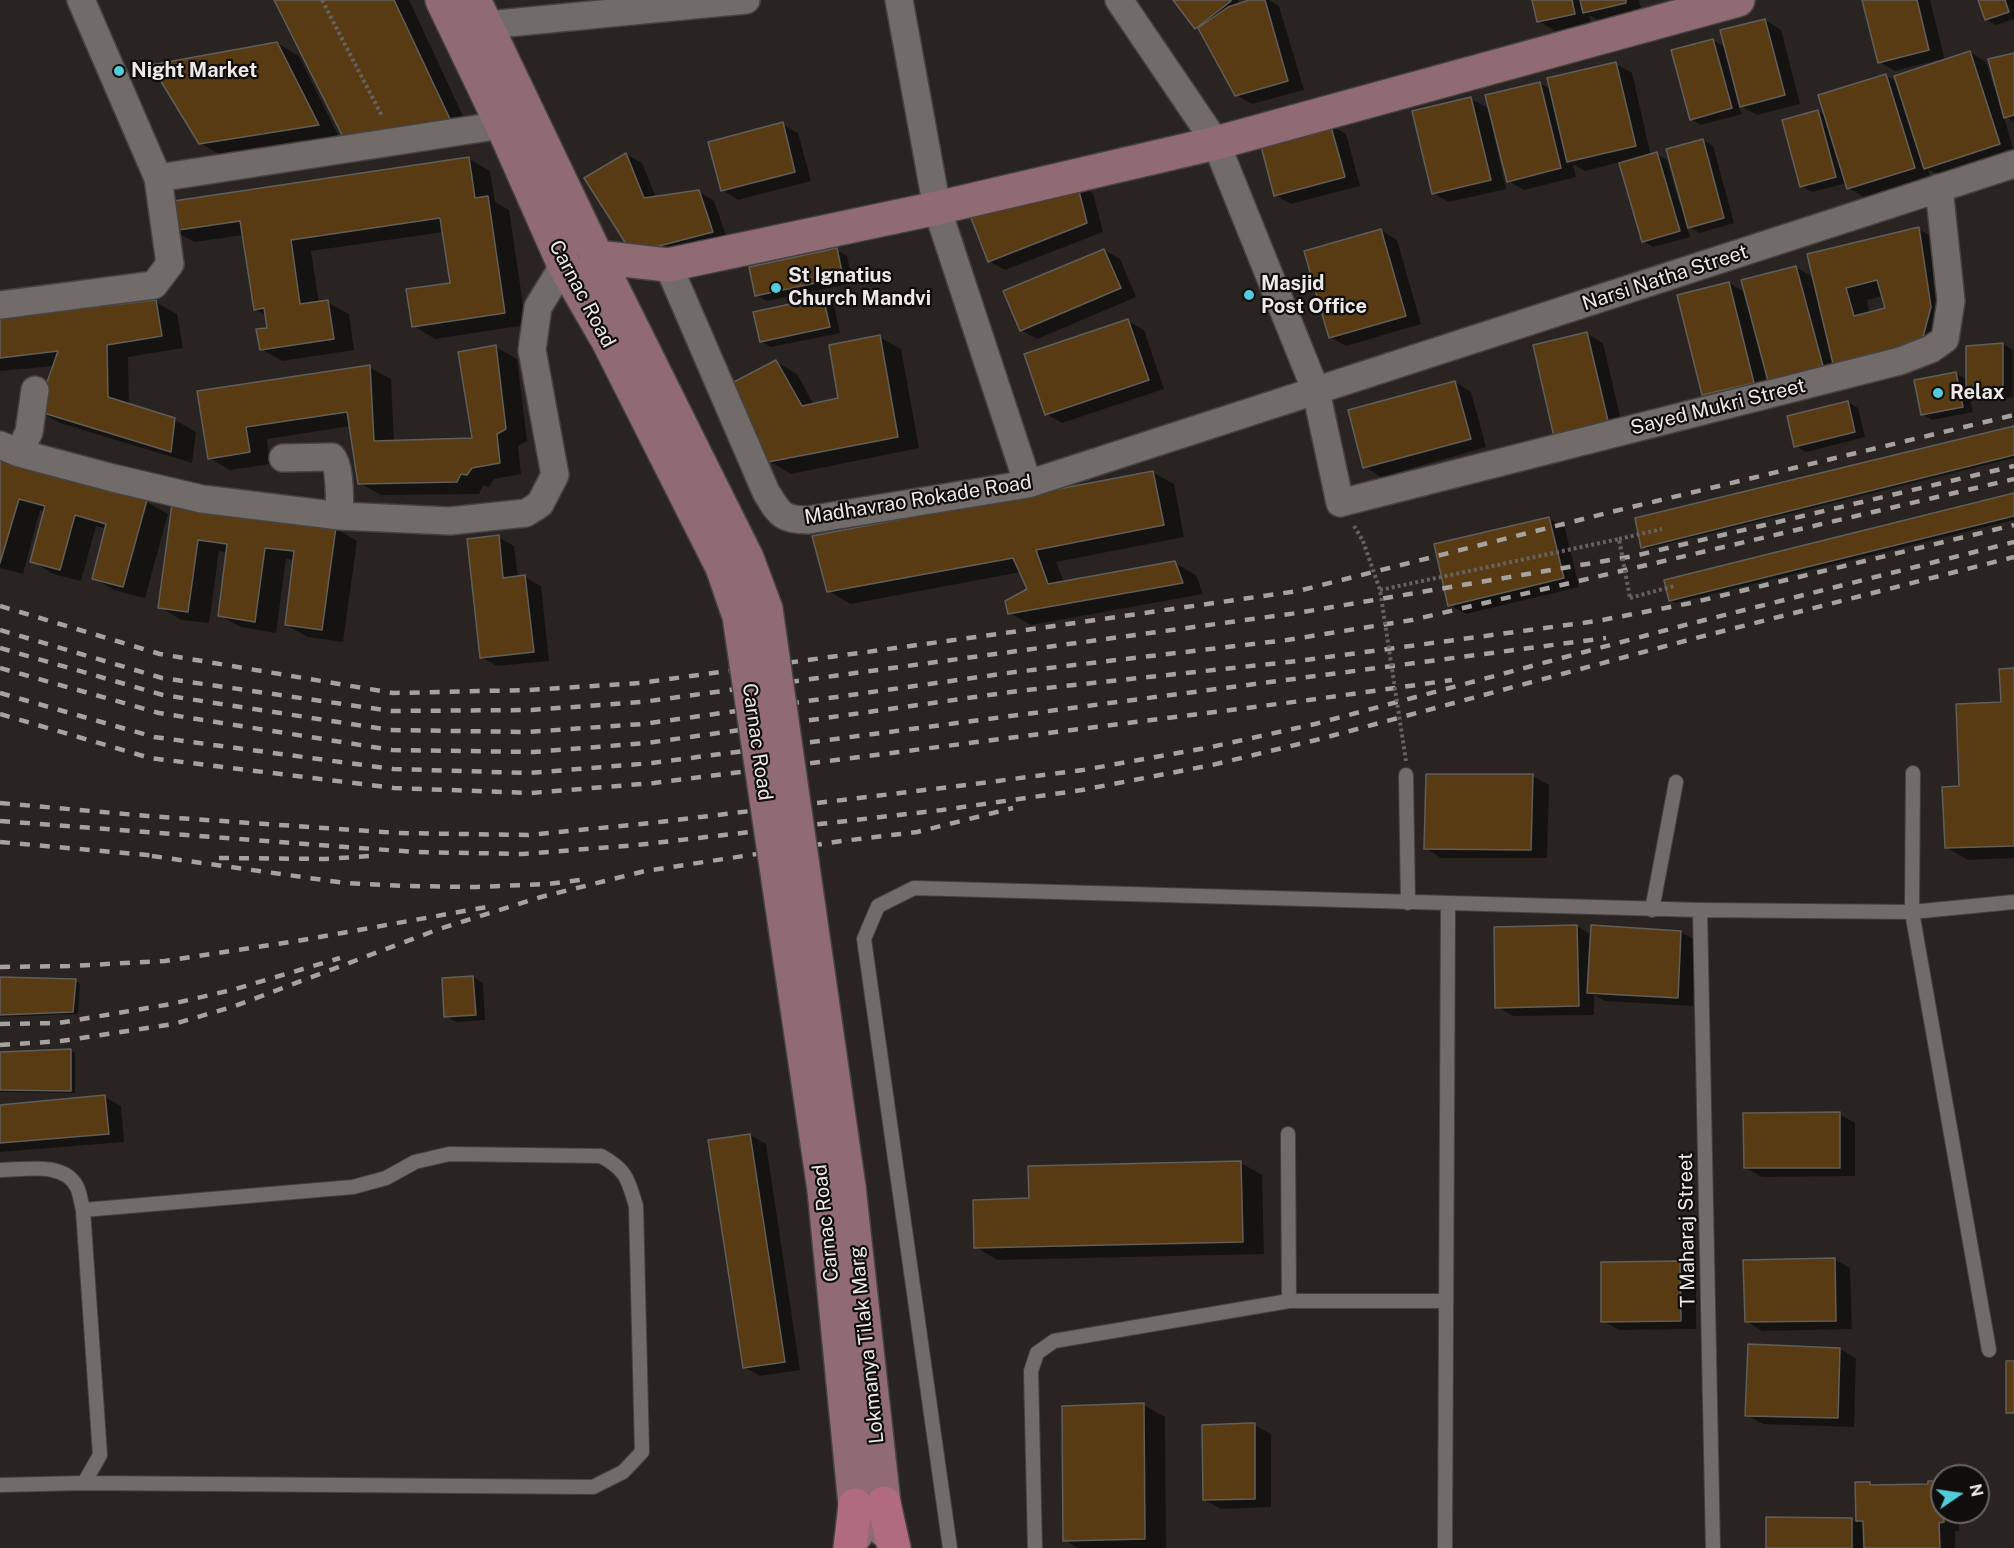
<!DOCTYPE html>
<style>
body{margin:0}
#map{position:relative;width:2014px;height:1548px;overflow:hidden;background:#292422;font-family:"Public Sans",sans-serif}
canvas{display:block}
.north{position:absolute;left:1930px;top:1464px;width:60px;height:60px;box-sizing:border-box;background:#100e0d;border:2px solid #696665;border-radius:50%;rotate:77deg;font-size:16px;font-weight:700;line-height:24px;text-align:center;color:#eeeae9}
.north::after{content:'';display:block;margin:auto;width:21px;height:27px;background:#53cbdb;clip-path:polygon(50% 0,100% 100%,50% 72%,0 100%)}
</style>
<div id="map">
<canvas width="2014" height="1548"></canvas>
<div class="north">N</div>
</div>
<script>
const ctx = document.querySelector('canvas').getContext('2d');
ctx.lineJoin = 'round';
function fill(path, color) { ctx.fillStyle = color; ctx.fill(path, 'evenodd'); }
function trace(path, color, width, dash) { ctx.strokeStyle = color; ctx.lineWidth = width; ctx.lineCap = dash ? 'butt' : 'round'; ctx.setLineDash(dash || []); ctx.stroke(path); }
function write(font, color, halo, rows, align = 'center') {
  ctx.font = font + ' "Public Sans",sans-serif'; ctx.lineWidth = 4.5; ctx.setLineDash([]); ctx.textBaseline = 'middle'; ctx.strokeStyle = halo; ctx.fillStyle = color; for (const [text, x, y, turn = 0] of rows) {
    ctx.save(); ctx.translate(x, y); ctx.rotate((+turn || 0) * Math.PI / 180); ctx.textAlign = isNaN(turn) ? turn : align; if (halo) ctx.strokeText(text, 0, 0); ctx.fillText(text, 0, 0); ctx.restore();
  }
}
const shadow = new Path2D(`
 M276,0h133l61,131 -101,23z
 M1175,0h63l3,4 13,-4h15l10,6 25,84 -52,14 -16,-9 -34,-64 -6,-3z
 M1534,0h105l3,12 -42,9 -11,-6 2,8 -36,8 -16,-10z
 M1864,0h66l15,61 25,-9 16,10 8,25 3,-1 17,-32v68l-10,-6 10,37 -73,24 -13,-8 2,8 -66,20 -16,-9 -1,-5 -35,9 -11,-6 17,-75 8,5 60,-40 12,6 41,-19 -1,-3 -43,11 -16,-9z
 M1980,0h34v19l-18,6 -10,-6z
 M1765,20l16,10 19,74 -43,11 -18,-10 3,9 -41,11 -10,-6 22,-79 13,8z
 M277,43l22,13 40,81 -118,18 -21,-12z
 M1616,64l16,9 19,83 6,-2 10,6 13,45 3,-1 20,-64 10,6 21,77 -34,10 -14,-8 4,12 -37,10 -10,-6 -23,-79 -35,9 -12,-7 3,13 -52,13 -16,-9 -12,-46 -2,1 12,53 -57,13 -16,-9 38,-94 19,10 50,-26 12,7z
 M782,124l16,9 13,48 -73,19 -16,-10z
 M1330,125l16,9 14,52 -69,18 -16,-9z
 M626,154l16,9 14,34 42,-6 16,10 14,40 -78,20z
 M469,159l21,12 5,31 14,8 17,115 -91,14 -21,-13 37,-42 -7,-52 -133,19 8,52 8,-1 22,12 5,36 -72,11 -21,-12 7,-20 -2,-13 -11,-7 -11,-74 -50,7 -21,-12z
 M1077,184l16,9 10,39 -98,38 -16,-9z
 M1918,229l22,12 12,79 -10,40 -85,19 -72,10 -19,-10 4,12 -51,12 -16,-9 26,-111 17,10 50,-26 18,11zM1883,296l4,13 -17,5 -3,-14z
 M1381,230l16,10 24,84 -75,22 -16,-9z
 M837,250l10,6 6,27 -86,18 -11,-6z
 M1104,250l16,9 16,38 -99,42 -16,-9z
 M823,299l11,6 6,28 -69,14 -10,-6z
 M155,302l22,12 6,34 -55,9 1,48 46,15 21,12 -4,31 -132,-40 -21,-12 16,-45 -55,5v-51z
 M1128,321l16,9 20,59 -102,34 -16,-9z
 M1587,334l16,9 21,90 -53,13z
 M879,337l22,12 18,99 -128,26 -22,-13 7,-99 21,12 17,31 26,-5z
 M2003,344l10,6v47l-35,4 -9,-5 4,16 -41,8 -10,-6 33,-41 13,7z
 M496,347l21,12 10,82 -9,5 3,28 -27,5 -5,8 -6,-2 -4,9 -98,1 -22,-12 -8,-57 -84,13 3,25 -40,6 -21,-12 -10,-66 170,-25 22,12 3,63 79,-3z
 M1455,382l16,10 15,55 -105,30 -16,-10z
 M1848,402l10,6 7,29 -59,15 -11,-6z
 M2014,427v31l-367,91 -5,-2z
 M0,462l146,40 22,12 -23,84 -31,-8 -21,-12 13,-49 -10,-3 -15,55 -28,-7 -21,-13 13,-49 -5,-2 -17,64 -23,-6z
 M1152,472l22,12 10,53 -128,25 8,20 111,-19 21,12 7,19 -172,31 -21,-12 19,-23 -8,-18 -171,32 -21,-13z
 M2014,495v25l-339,83 -5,-3z
 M173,506l162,22 22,13 -14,101 -35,-5 -22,-12 9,-65 -9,-1 -10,74 -35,-6 -22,-12 9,-62 -9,-2 -10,72 -28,-3 -21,-13z
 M1549,518l16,10 14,59 -113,27 -16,-9z
 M498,537l16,9 4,31h7l16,9 8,75 -52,5 -16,-9z
 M2014,670v188l-46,2 -21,-12 14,-60 41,-84z
 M1533,776l16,9 -2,73h-106l-16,-10z
 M1577,926l15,9 89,-3 16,9 -4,65 -88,-5 -11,-6v20l-81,1 -16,-9z
 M473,977l10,6 2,37 -29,2 -10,-6 -2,-37z
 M0,978l76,3 4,3 -2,30 -78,3z
 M70,1051l5,2v40l-75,-1v-39z
 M105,1097l16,9 3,36 -124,10v-46z
 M1839,1114l16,9v53l-93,1 -16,-9z
 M750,1135l16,9 34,226 -40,6 -16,-9z
 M1241,1163l21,12 2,79 -267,6 -21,-13z
 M1834,1259l16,9 2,61 -90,2 -16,-10z
 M1680,1263l16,9v57l-77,1 -16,-9z
 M1749,1346l91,3 16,9 -2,69 -91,-3 -16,-9z
 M1144,1405l21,12 1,131h-88l-14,-8z
 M1255,1425l16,9v73l-50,2 -16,-9z
 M1857,1483h12l73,29h17v19h-4v17h-187l83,-29 6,4z`);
const building = new Path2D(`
 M274,0h120l56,119 -104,24z
 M1173,0h58v1l-36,28z
 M1249,0h16l23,81 -53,15 -37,-68 30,-21z
 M1532,0h40l3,14 -38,8z
 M1580,0h46v3l-43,10z
 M1862,0h55l12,50 -51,13z
 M1978,0h27l4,12 -24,8z
 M1765,19l20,76 -45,12 -20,-77z
 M1713,39l19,69 -42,12 -19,-70z
 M277,42l42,83 -120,19 -48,-79z
 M1970,51l30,93 -76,25 -30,-93z
 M2014,53v62l-10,3 -16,-59z
 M1616,62l20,84 -69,16 -20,-84z
 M1886,74l29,94 -68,21 -29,-94z
 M1540,82l21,86 -54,14 -22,-87z
 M1471,97l20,83 -59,14 -20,-83z
 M1818,110l18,67 -36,10 -18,-67z
 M783,122l12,50 -74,19 -13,-49z
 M1330,123l15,54 -71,19 -14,-54z
 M1703,139l21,79 -36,10 -22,-79z
 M1657,152l23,79 -38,11 -23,-79z
 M626,153l18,45 55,-8 14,42 -81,21 -48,-75z
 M469,157l6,41 13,-2 17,117 -93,14 -6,-38 44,-6 -10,-65 -149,22 9,64 28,-4 6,39 -74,11 -4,-21 11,-1 -3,-20 -10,2 -14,-89 -68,10 -5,-29z
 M1077,183l10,40 -99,39 -20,-52z
 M1919,227l12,80 -11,41 -86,20 -27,-114zM1877,280l8,28 -31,8 -8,-28z
 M1381,229l25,87 -77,22 -25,-87z
 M837,248l6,29 -88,19 -6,-29z
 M1104,249l17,39 -101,43 -17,-40z
 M1796,266l27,100 -55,15 -27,-101z
 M1729,282l25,101 -52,12 -25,-100z
 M823,297l7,30 -70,15 -7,-30z
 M156,300l6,36 -55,9 1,52 67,21 -4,34 -134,-41 21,-60 -58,7v-40z
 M1128,319l21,61 -104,35 -21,-61z
 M1587,332l22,93 -55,12 -21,-92z
 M880,335l18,102 -130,25 -36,-79 44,-23 26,46 36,-8 -9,-53z
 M2003,343v48l-37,5v-50z
 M496,345l10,84 -9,5 3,29 -28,5 -5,7 -6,-1 -4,8 -99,2 -11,-72 -101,15 4,25 -42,7 -11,-68 173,-26 4,76 98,-3 -14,-86z
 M1956,372l7,35 -42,8 -7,-35z
 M1455,381l16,58 -108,29 -15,-58z
 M1848,401l7,31 -61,15 -7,-31z
 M2014,426v29l-373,93 -6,-30z
 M0,460l147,40 -24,87 -31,-8 14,-55 -31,-9 -15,55 -30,-8 15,-56 -26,-7 -19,64z
 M1153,471l11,54 -128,25 12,34 127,-23 8,22 -175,31 -3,-13 22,-12 -14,-31 -186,34 -15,-56z
 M2014,493v23l-345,85 -5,-21z
 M172,504l164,23 -14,103 -37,-5 9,-74 -29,-3 -10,74 -37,-6 9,-72 -29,-4 -10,72 -30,-4z
 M1549,517l15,61 -116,28 -14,-62z
 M499,535l4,43 22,-3 9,77 -54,6 -13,-119z
 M2014,668v178l-69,2 -3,-61 17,-1 -3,-82 45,-2 -2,-33z
 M1426,774h107l-2,76 -107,-1z
 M1577,925l2,81 -84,2 -1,-81z
 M1591,925l90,6 -3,67 -91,-5z
 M473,976l3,39 -32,2 -2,-39z
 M0,977l76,2 -3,33 -73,3z
 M71,1049v42l-71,-1v-38z
 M105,1095l4,39 -109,9v-38z
 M1840,1112v56h-96l-1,-55z
 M750,1134l35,228 -42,6 -35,-228z
 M1241,1161l2,81 -269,6 -1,-48 56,-2 -1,-32z
 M1835,1258l1,63 -91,1 -2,-62z
 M1680,1261l1,60 -80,1v-60z
 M1748,1344l92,4 -2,70 -93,-2z
 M2006,1361h8v52h-8z
 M1144,1403l1,136 -82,2 -1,-135z
 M1249,1423h6v76l-52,1 -1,-75z
 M1928,1481h14l2,41 -5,1 1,25h-76l-1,-27h-7l-1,-39h15v3l58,-1z
 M1766,1517l86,1v30h-86z`);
const path = new Path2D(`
 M322,0l60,116
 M1354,526l9,15
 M1619,539l43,-10
 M1630,598l44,-12`);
const lane = new Path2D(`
 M1913,773l-1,139 77,438
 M1406,775l2,128
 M1652,910l24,-128
 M1700,910l13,638
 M1288,1134l1,167
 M0,1170c24,0 64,-9 77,17 3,6 4,16 6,23l17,245 -16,28 -84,2
 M83,1210l270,-23 33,-9 29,-16 34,-8 152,2c26,14 27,24 35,50l6,246 -19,20 -30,15 -509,-4
 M950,1548l-86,-609 14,-33 36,-18 786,22 212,2 102,-10
 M1035,1548l-4,-177 6,-18 17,-12 235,-40h157
 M1445,1548l3,-644`);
const street = new Path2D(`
 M899,0l38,208 91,276
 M1119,0l97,143 100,248 24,112 560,-142 31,-12 14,-10 6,-38 -12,-113
 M487,25l259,-25
 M158,178l344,-53
 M668,265l98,227c13,21 15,28 42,28l220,-36 986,-320
 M0,305l154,-20 16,-21 -12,-86 -77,-178
 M0,445l19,8 94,25 89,21 138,17 110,5 76,-8 14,-9 15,-29 -23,-125 6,-43 26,-42
 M19,453l10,-21 6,-42
 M283,458l49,-1c9,10 7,44 8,59`);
const secondary = new Path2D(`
 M442,0l60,125 62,140 44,76 114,226
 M474,0l123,257 150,301
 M597,257l71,8 269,-57 279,-65 522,-143
 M849,1187l35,316 1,28
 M824,1190l31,315 1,30`);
const primary = new Path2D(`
 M884,1503l10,45
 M850,1548l5,-43`);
const rail = new Path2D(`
 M0,606l160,48 233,39 136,-3 111,-7 365,-50 293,-42 317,-80 399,-96
 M0,630l162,48 229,33 140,-1 111,-8 655,-89 337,-57 380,-90
 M0,648l163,47 227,35 137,2 116,-8 372,-52 272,-32 125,-20 602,-141
 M0,668l159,45 233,37 141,2 114,-9 371,-52 280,-30 299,-40 94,-18 323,-78
 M0,693l154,44 239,32 137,4 122,-10 954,-125
 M0,714l150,44 244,30 137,5 123,-10 655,-83 143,-20
 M0,803l148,13 250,17 130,2 123,-12 299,-36 133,-17 128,-23 104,-23 374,-100 325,-82
 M0,821l414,31 109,2 114,-9 305,-35 140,-20 130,-25 108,-26 372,-100 322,-82
 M0,842l159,14
 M152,856l193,27 59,3 72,1 72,-3 32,-4
 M219,858l107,1 43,-3
 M0,967l69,-1 96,-5 132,-20 190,-34
 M0,1024l59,-1 112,-19 61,-14 108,-32
 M0,1045l61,-4 113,-17 61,-18 204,-77 102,-32 104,-26 197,-30 75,-9 96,-24`);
const pathBridge = new Path2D(`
 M1363,541l17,49 26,171
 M1380,590l239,-51 11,59`);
const secondaryBridge = new Path2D(`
 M747,558l19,51 83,578
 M722,567l17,49 85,574`);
const markers = [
 [119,71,6,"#53cbdb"],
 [776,288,6,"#53cbdb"],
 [1249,295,6,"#53cbdb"],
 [1938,393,6,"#53cbdb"]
];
const poiNames = [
 ["Night Market",131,71],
 ["St Ignatius",788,276],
 ["Church Mandvi",788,299],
 ["Masjid",1261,284],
 ["Post Office",1261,307],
 ["Relax",1950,393]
];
const streetNames = [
 ["Narsi Natha Street",1665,278,-18],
 ["Carnac Road",582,294,62],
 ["Sayed Mukri Street",1718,407,-14],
 ["Madhavrao Rokade Road",918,500,-9],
 ["Carnac Road",757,742,82],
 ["Carnac Road",826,1223,-96],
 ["T Maharaj Street",1687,1230,-91],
 ["Lokmanya Tilak Marg",867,1345,-96]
];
fill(shadow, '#0007');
fill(building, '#583b13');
trace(building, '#615e5a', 1.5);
trace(lane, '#464241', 16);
trace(street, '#464241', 30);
trace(secondary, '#464241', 36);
trace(primary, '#464241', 36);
trace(path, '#676260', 4, [3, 3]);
trace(lane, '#716c6a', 14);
trace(street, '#716c6a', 27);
trace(secondary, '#916b74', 33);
trace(primary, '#b16b7e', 33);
trace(rail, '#a6a2a0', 4.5, [10, 10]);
trace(secondaryBridge, '#464241', 36, []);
trace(pathBridge, '#676260', 4, [3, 3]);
trace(secondaryBridge, '#916b74', 33);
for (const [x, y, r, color] of markers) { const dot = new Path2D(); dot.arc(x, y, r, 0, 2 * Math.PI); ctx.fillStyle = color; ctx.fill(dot); trace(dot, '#100e0d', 2); }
write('bold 20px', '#eeeae9', '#100e0d', poiNames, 'left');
write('20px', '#eeeae9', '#100e0d', streetNames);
</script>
